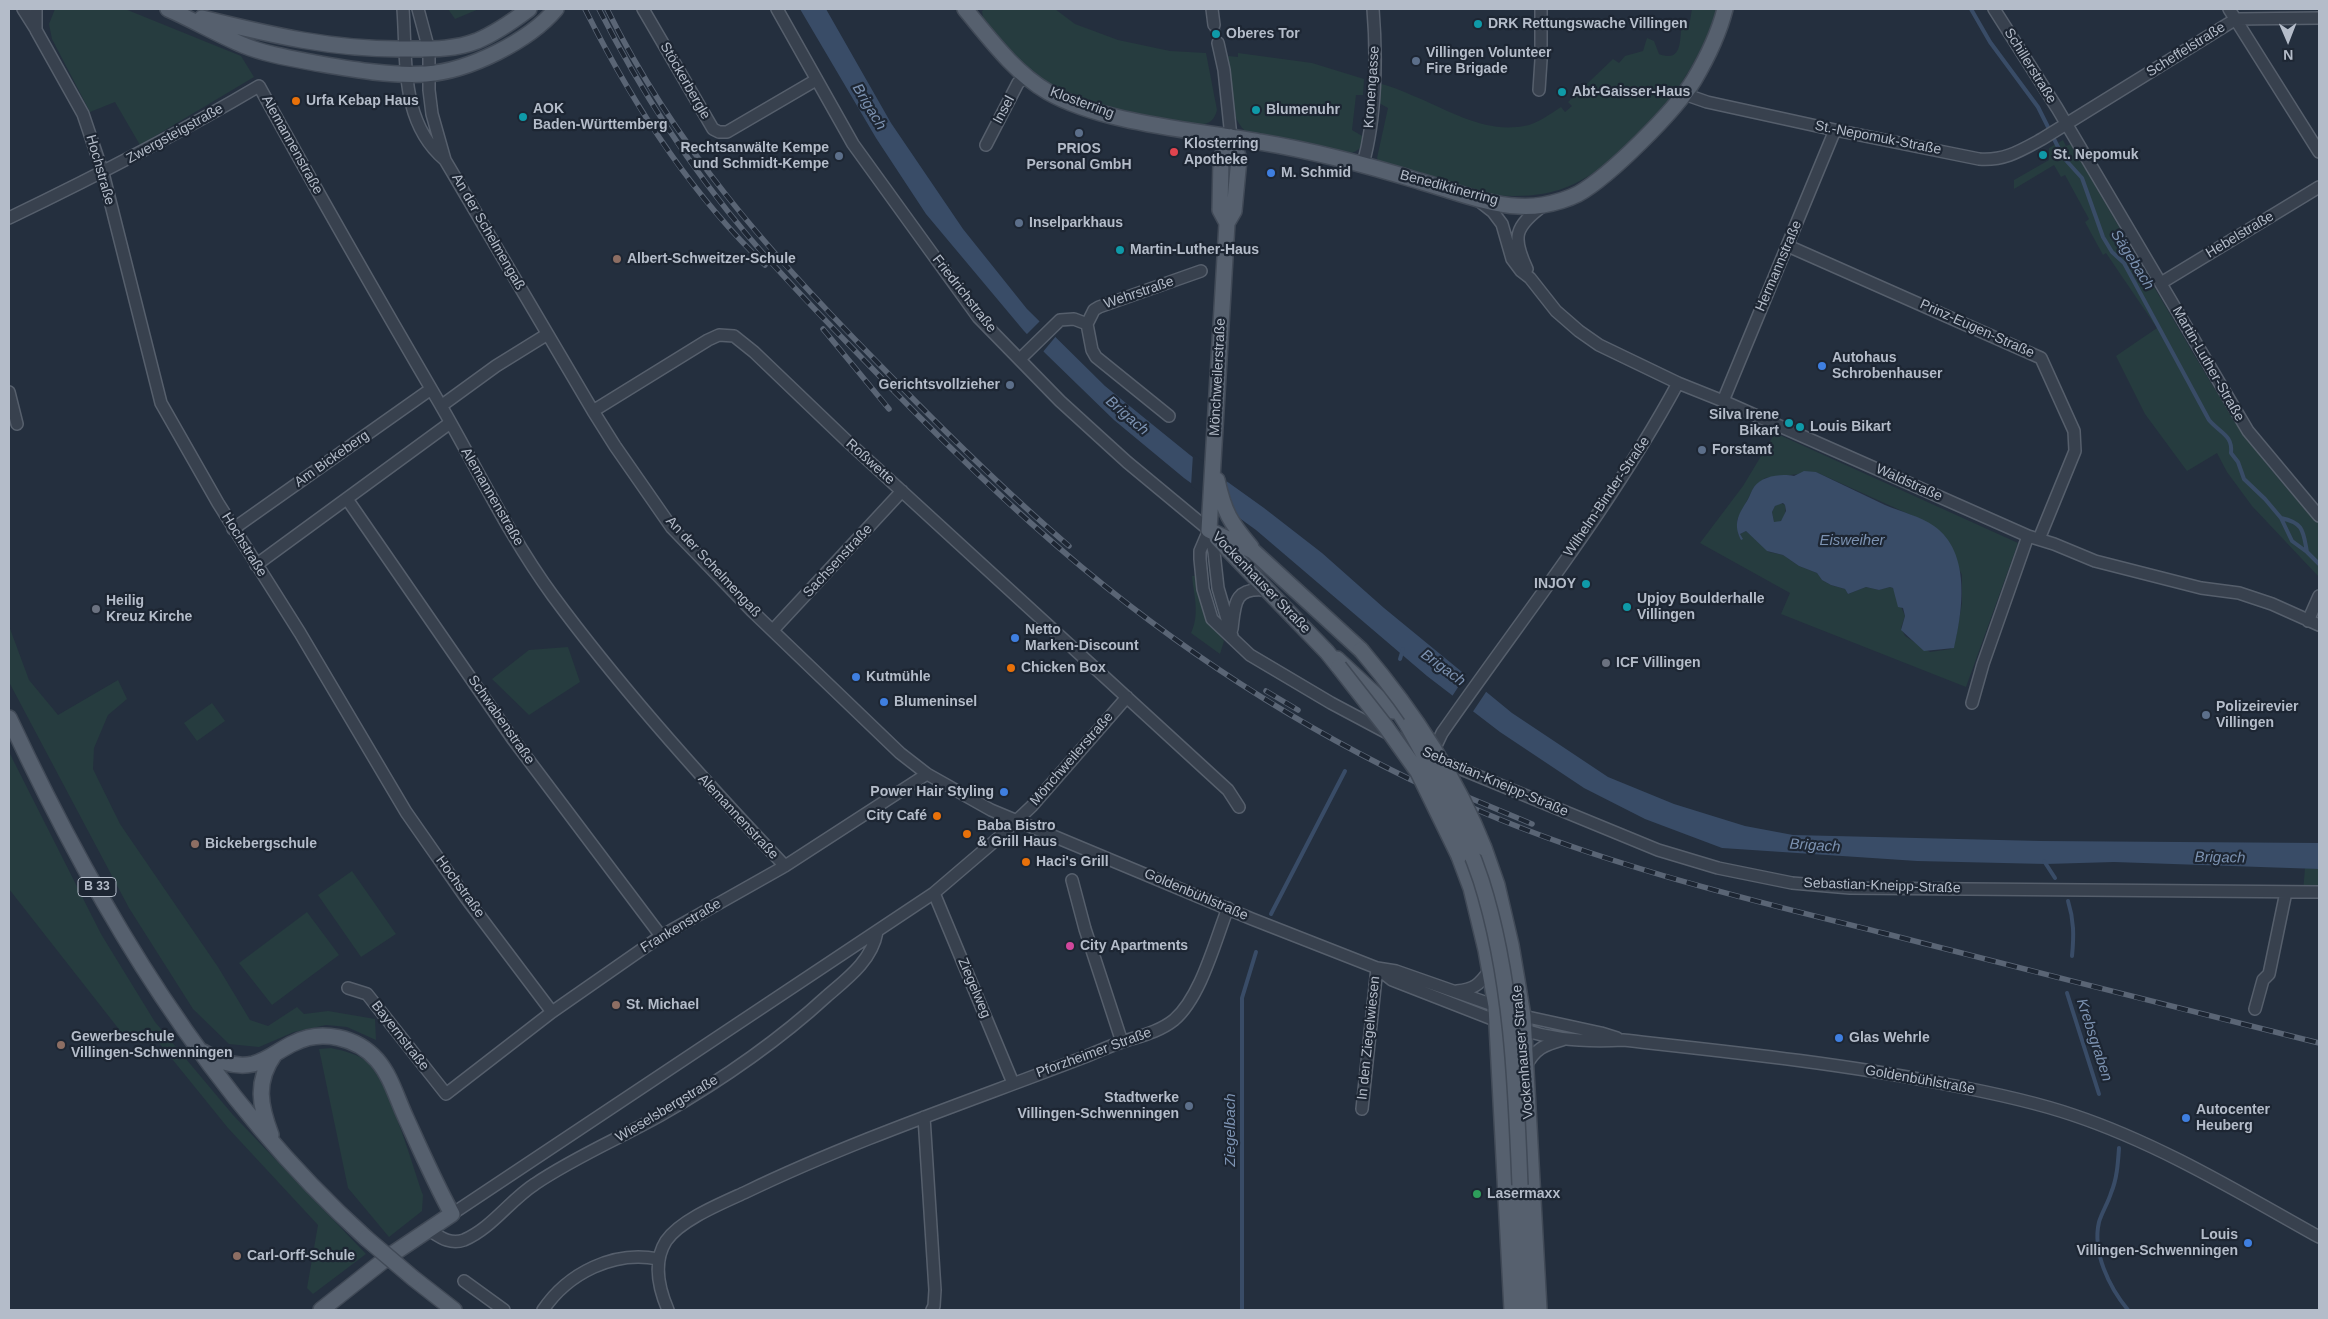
<!DOCTYPE html>
<meta charset="utf-8">
<style>
body{margin:0}
#map{position:relative;width:2328px;height:1319px;overflow:hidden;background:#242f3e;font-family:Helvetica,sans-serif}
canvas{display:block}
.frame{position:absolute;inset:0;border:10px solid #b4bcc9;pointer-events:none}
.north{position:absolute;left:2263px;top:15px;width:50px;height:50px;-webkit-text-stroke:4px #1d2633;paint-order:stroke;rotate:179deg;font-size:14px;font-weight:700;line-height:20px;text-align:center;color:#b4bcc9}
.north::after{content:'';display:block;margin:auto;width:18px;height:22px;background:#b4bcc9;clip-path:polygon(50% 0,100% 100%,50% 72%,0 100%)}
</style>
<div id="map">
<canvas width="2328" height="1319"></canvas>
<div class="frame"></div>
<div class="north">N</div>
</div>
<script>
const ctx = document.querySelector('canvas').getContext('2d');
ctx.lineJoin = 'round';
function fill(path, color) { ctx.fillStyle = color; ctx.fill(path, 'evenodd'); }
function trace(path, color, width, dash) { ctx.strokeStyle = color; ctx.lineWidth = width; ctx.lineCap = dash ? 'butt' : 'round'; ctx.setLineDash(dash || []); ctx.stroke(path); }
function write(font, color, halo, rows, align = 'center') {
  ctx.font = font + ' Helvetica,sans-serif'; ctx.lineWidth = 4.5; ctx.setLineDash([]); ctx.textBaseline = 'middle'; ctx.strokeStyle = halo; ctx.fillStyle = color; for (const [text, x, y, turn = 0] of rows) {
    ctx.save(); ctx.translate(x, y); ctx.rotate((+turn || 0) * Math.PI / 180); ctx.textAlign = isNaN(turn) ? turn : align; if (halo) ctx.strokeText(text, 0, 0); ctx.fillText(text, 0, 0); ctx.restore();
  }
}
const green = new Path2D(`
 M55,9h70l116,47 13,21 -114,68 -25,-43 -25,10 -38,-73 -3,-15z
 M448,9h31l-24,10z
 M985,9h70l20,15 43,16 52,11 36,2 11,57c-3,11 -8,15 -19,14l-94,-16 -33,-11 -39,-23 -48,-51 -2,-12z
 M1692,9h25c-20,66 -80,145 -143,175 -19,9 -39,12 -59,12 -41,1 -96,-22 -136,-34l-2,-4 11,-50 -9,-5 2,-19c14,3 27,10 40,15 32,14 66,34 103,27 13,-2 26,-12 37,-19l4,5 7,-6 -4,-4 45,-43 6,4 6,-7 18,-5 4,-13 7,3 5,13c25,10 20,-18 23,-29l7,2z
 M1238,53l74,10 52,16 -1,16h-7l-4,35 12,7c-2,10 -5,14 -15,17l-104,-23c-18,-18 -16,-51 -17,-75l10,1z
 M2063,140l3,6 5,-2c35,61 70,121 106,182 43,73 80,136 142,196l-1,54 -66,-70 -25,-34 -10,-19 -30,18 -42,-57 -29,-58 41,-28 -51,-75 -3,2 -18,-33 4,-3 -24,-44 -4,2 -7,-12 -40,24v-9l35,-20v-12z
 M1775,433l243,110 -52,144 -185,-73 9,-21 -90,-50 43,-57zM1816,472l108,49 18,12 20,42v28l-6,34 -5,12 -21,3 -25,-16 -4,-8 4,-12 -12,-28 -3,-1 -11,3 -13,-3 -18,7 -3,-5 -14,-4 -9,-5 -5,-7 -18,-7 -16,-11 -14,-3 -23,-21 -6,3 1,6 -3,-7 -1,-13 17,-33 11,-9z
 M1780,503l5,2c1,8 0,15 -8,18l-3,-1 -2,-10 3,-6z
 M1192,576h5c5,24 11,45 27,65l-4,13 -29,-21c9,-19 3,-37 1,-57z
 M9,626l20,54 29,35 60,-35 9,19 -19,16 -14,33 -1,21 27,55 98,143 32,53 18,6 29,-19 7,7 24,-3 47,8 1,21 -29,-13 -21,-2 -32,7 -35,15 -30,-3 -36,-35 -64,-101 -120,-226z
 M568,647l12,35 -51,33 -37,-36 37,-29z
 M212,703l13,18 -28,20 -13,-18z
 M9,752l92,182 54,88 78,93 133,139 -53,40 -6,-6 11,-63 -90,-97 -81,-100 -22,9 -116,-148z
 M2305,868l14,1v23h-16z
 M352,871l44,63 -35,23 -43,-62z
 M307,912l32,43 -67,50 -33,-42z
 M331,1048c13,3 29,6 38,16 21,22 43,100 54,131l-1,16 -33,26 -41,-49 -29,-139z`);
const water = new Path2D(`
 M800,9h26l65,114 72,106 64,80 78,77 85,69 74,53 58,45 62,55 128,105 96,64 66,27 71,22 48,9 248,6 278,2v26l-205,-7 -68,2 -129,-3 -195,-13 -77,-29 -61,-31 -84,-56 -73,-56 -171,-146 -72,-52 -70,-58 -69,-67 -21,-22 -98,-117 -50,-76z
 M1804,471l12,1c23,11 46,22 69,33 16,7 35,11 49,21 37,26 29,84 20,122l-30,3 -23,-21 4,-14 -2,-8 -5,-1 -5,-19 -3,-1 -11,3 -13,-3 -18,7 -3,-5 -14,-4 -9,-5 -5,-7 -18,-7 -16,-11 -16,-4 -21,-20 -6,3 3,5 -2,1c-8,-16 -3,-25 6,-39 3,-5 4,-10 7,-14 7,-11 28,-14 40,-11zM1783,503l2,2 1,6 -5,10 -7,1 -2,-10 3,-6z`);
const pier = new Path2D(`
 M1041,320l16,15 -15,18 -17,-17z
 M1193,454l34,24v23l-6,5 -30,-20z
 M1468,672l20,17 -16,24 -21,-15z`);
const stream = new Path2D(`
 M1971,9l19,33 48,65 25,50 19,21 21,59 9,15 12,11 85,157c11,13 24,15 22,33l7,9 6,17 21,20 16,19 11,23 15,11 12,12
 M2281,518c23,5 22,13 26,34
 M1400,659l3,-10
 M2044,861l11,17
 M2068,901c6,19 6,35 4,55
 M1271,914l74,-143
 M2067,993l32,101
 M2119,1148c-1,15 -2,31 -8,45 -3,10 -9,19 -12,29 -7,30 10,65 29,88
 M1242,1310v-312l14,-46`);
const minorTunnel = new Path2D(`
 M1214,25l4,18`);
const minor = new Path2D(`
 M23,9l12,19
 M36,9v21l47,84 20,59 58,230 57,100 82,130 106,179 60,86 86,114
 M403,9c4,53 -3,113 42,151l148,251 22,35 57,82 79,82 149,143 27,21 64,36 261,109 125,49 19,3 100,35
 M418,9l11,41v40l3,24 13,46
 M643,9l70,120 6,3h8l89,-52
 M777,9l76,135 125,173 82,84 67,61 82,68
 M1212,9l2,16
 M1994,9l63,99 191,323 71,85
 M2229,9l90,143
 M1218,43l6,27 7,67
 M1539,90l2,-30v-51
 M1684,94l23,8 128,28 144,29c25,2 41,-8 63,-20l194,-120 83,-1
 M986,145l32,-62 8,-6
 M1363,164c13,-46 14,-107 10,-155
 M1479,201l14,11 9,12 10,35 9,12 9,7 26,33 23,20 20,14 79,38 45,18 305,135 26,8 41,17 106,27 38,5 33,11 47,21
 M9,218c85,-41 169,-84 250,-132 59,107 119,212 181,318 37,64 69,132 113,192 70,95 150,184 232,270
 M1788,246l253,112 33,73 1,20 -36,88
 M1527,269c-15,-32 -13,-42 17,-64
 M2161,283l158,-96
 M1087,324l5,26 4,7 73,59
 M1020,359l40,-39 14,-1 13,5 7,-14 5,-3 102,-36
 M9,392l8,32
 M1723,401l112,-271
 M441,406l55,-40 50,-31
 M593,411l115,-71 11,-5 15,1 20,16 93,89 381,349 11,17
 M347,499l165,239 149,198
 M233,529l198,-140
 M1209,530l-9,21v8l3,30 9,30 38,36 81,48 92,49
 M1209,530l5,22 4,36 14,48
 M256,565l194,-142
 M2308,621l11,-25
 M1232,629c3,-25 2,-42 33,-39
 M773,630l129,-139
 M1972,703l11,-39 45,-128
 M1432,754l10,-21c80,-115 169,-226 236,-350
 M1439,760l219,90 60,18 74,15 58,5 469,4
 M1072,880l13,49 37,113
 M934,893l79,190
 M1378,969l14,11 105,41
 M348,988l19,6 79,100 106,-82 109,-76 124,-70 142,-92
 M1457,991c17,-2 22,-6 32,-20
 M2255,1009l8,-29 6,-6 17,-82
 M1523,1016l78,17 16,5
 M1524,1030c31,10 66,12 99,10 108,12 216,23 322,44 43,8 87,17 128,31 87,29 167,78 246,122
 M1526,1066c9,-17 18,-21 36,-26
 M1362,1109l15,-141
 M924,1117l11,173 -1,16 -2,4
 M452,1214l482,-321 62,-53 36,-34 95,-109
 M429,1230c11,7 21,15 35,10 28,-12 46,-40 71,-56 40,-27 85,-46 126,-69 59,-34 116,-73 166,-119 21,-18 45,-36 50,-64
 M464,1281l40,29
 M543,1310c25,-37 71,-60 115,-51
 M668,1310c-9,-21 -16,-47 -2,-69 14,-21 56,-38 80,-49 110,-53 227,-92 341,-136 12,-5 23,-10 35,-14 18,-6 37,-10 52,-22 27,-23 41,-79 54,-112`);
const major = new Path2D(`
 M168,9c25,11 49,25 75,36 24,10 52,14 78,19 35,6 70,12 105,10 43,-3 103,-33 130,-65
 M965,9c25,30 49,63 83,83 56,32 149,38 212,50 54,9 107,23 159,39 39,11 83,31 124,24 11,-2 25,-6 35,-11 32,-18 97,-83 116,-114 13,-22 25,-47 31,-71
 M202,18c69,17 132,32 204,31 24,0 48,1 71,-8 19,-8 36,-20 52,-32
 M1227,223l-7,-13 1,-52 10,-21
 M1217,480c7,32 13,42 34,67
 M1209,530l18,-307 7,-12 5,-52 -8,-22
 M1209,530l44,21 108,99
 M1217,538l110,114 12,15
 M1337,659l56,52
 M1389,696l19,30
 M9,718c89,191 200,378 357,520
 M1484,848l13,37 14,60 12,71 16,294
 M1459,856l12,32 15,62 10,56 16,304
 M203,1052c16,10 32,16 50,12 16,-4 27,-15 41,-21 27,-14 63,-6 83,17 14,16 20,39 29,58 15,33 29,65 46,96l-64,43 -67,53
 M271,1135c-11,-29 -16,-53 3,-80
 M1520,1185l6,125
 M413,1278l41,32`);
const rail = new Path2D(`
 M585,9c47,94 104,183 180,256
 M599,9c41,81 90,157 149,227 45,53 95,102 143,152 68,70 139,138 215,199 114,91 242,168 376,225 129,55 265,87 401,121 145,37 291,74 436,110
 M607,9c69,139 161,242 269,352 62,64 125,127 193,185
 M823,329l66,80
 M1266,691l32,19
 M1458,793l74,31`);
const majorBridge = new Path2D(`
 M1361,650c51,60 94,124 123,198
 M1339,667l47,60 32,45 41,84
 M1408,726c28,50 55,100 73,154 31,97 35,203 39,305
 M366,1238l47,40`);
const markers = [
 [1478,24,5,"#0f9aa8"],
 [1216,34,5,"#0f9aa8"],
 [1416,61,5,"#5c6f8a"],
 [1562,92,5,"#0f9aa8"],
 [296,101,5,"#e8710a"],
 [1256,110,5,"#0f9aa8"],
 [523,117,5,"#0f9aa8"],
 [1079,133,5,"#5c6f8a"],
 [1174,152,5,"#e0444e"],
 [2043,155,5,"#0f9aa8"],
 [839,156,5,"#5c6f8a"],
 [1271,173,5,"#3f7fe0"],
 [1019,223,5,"#5c6f8a"],
 [1120,250,5,"#0f9aa8"],
 [617,259,5,"#8d6e63"],
 [1822,366,5,"#3f7fe0"],
 [1010,385,5,"#5c6f8a"],
 [1789,423,5,"#0f9aa8"],
 [1800,427,5,"#0f9aa8"],
 [1702,450,5,"#5c6f8a"],
 [1586,584,5,"#0f9aa8"],
 [1627,607,5,"#0f9aa8"],
 [96,609,5,"#6b7280"],
 [1015,638,5,"#3f7fe0"],
 [1606,663,5,"#6b7280"],
 [1011,668,5,"#e8710a"],
 [856,677,5,"#3f7fe0"],
 [884,702,5,"#3f7fe0"],
 [2206,715,5,"#5c6f8a"],
 [1004,792,5,"#3f7fe0"],
 [937,816,5,"#e8710a"],
 [967,834,5,"#e8710a"],
 [195,844,5,"#8d6e63"],
 [1026,862,5,"#e8710a"],
 [1070,946,5,"#d1479c"],
 [616,1005,5,"#8d6e63"],
 [1839,1038,5,"#3f7fe0"],
 [61,1045,5,"#8d6e63"],
 [1189,1106,5,"#5c6f8a"],
 [2186,1118,5,"#3f7fe0"],
 [1477,1194,5,"#2e9e5b"],
 [2248,1243,5,"#3f7fe0"],
 [237,1256,5,"#8d6e63"]
];
const shields = [
 [97,887,38]
];
const shieldNames = [
 ["B 33",97,887]
];
const poiNames = [
 ["DRK Rettungswache Villingen",1488,24],
 ["Oberes Tor",1226,34],
 ["Villingen Volunteer",1426,53],
 ["Fire Brigade",1426,69],
 ["Abt-Gaisser-Haus",1572,92],
 ["Urfa Kebap Haus",306,101],
 ["AOK",533,109],
 ["Baden-Württemberg",533,125],
 ["Blumenuhr",1266,110],
 ["Klosterring",1184,144],
 ["Apotheke",1184,160],
 ["Rechtsanwälte Kempe",829,148,"right"],
 ["und Schmidt-Kempe",829,164,"right"],
 ["PRIOS",1079,149,"center"],
 ["Personal GmbH",1079,165,"center"],
 ["St. Nepomuk",2053,155],
 ["M. Schmid",1281,173],
 ["Inselparkhaus",1029,223],
 ["Martin-Luther-Haus",1130,250],
 ["Albert-Schweitzer-Schule",627,259],
 ["Autohaus",1832,358],
 ["Schrobenhauser",1832,374],
 ["Gerichtsvollzieher",1000,385,"right"],
 ["Silva Irene",1779,415,"right"],
 ["Bikart",1779,431,"right"],
 ["Louis Bikart",1810,427],
 ["Forstamt",1712,450],
 ["INJOY",1576,584,"right"],
 ["Upjoy Boulderhalle",1637,599],
 ["Villingen",1637,615],
 ["Heilig",106,601],
 ["Kreuz Kirche",106,617],
 ["Netto",1025,630],
 ["Marken-Discount",1025,646],
 ["ICF Villingen",1616,663],
 ["Chicken Box",1021,668],
 ["Kutmühle",866,677],
 ["Blumeninsel",894,702],
 ["Polizeirevier",2216,707],
 ["Villingen",2216,723],
 ["Power Hair Styling",994,792,"right"],
 ["City Café",927,816,"right"],
 ["Baba Bistro",977,826],
 ["& Grill Haus",977,842],
 ["Bickebergschule",205,844],
 ["Haci's Grill",1036,862],
 ["City Apartments",1080,946],
 ["St. Michael",626,1005],
 ["Gewerbeschule",71,1037],
 ["Villingen-Schwenningen",71,1053],
 ["Glas Wehrle",1849,1038],
 ["Stadtwerke",1179,1098,"right"],
 ["Villingen-Schwenningen",1179,1114,"right"],
 ["Autocenter",2196,1110],
 ["Heuberg",2196,1126],
 ["Lasermaxx",1487,1194],
 ["Louis",2238,1235,"right"],
 ["Villingen-Schwenningen",2238,1251,"right"],
 ["Carl-Orff-Schule",247,1256]
];
const streetNames = [
 ["Scheffelstraße",2186,50,-32],
 ["Schillerstraße",2030,66,58],
 ["Stöckerbergle",685,81,60],
 ["Kronengasse",1372,87,-86],
 ["Klosterring",1082,103,20],
 ["Insel",1004,110,-62],
 ["Zwergsteigstraße",175,134,-29],
 ["St.-Nepomuk-Straße",1878,138,11],
 ["Alemannenstraße",292,145,61],
 ["Hochstraße",100,170,74],
 ["Benediktinerring",1449,188,15],
 ["An der Schelmengaß",488,232,60],
 ["Hebelstraße",2240,235,-31],
 ["Hermannstraße",1779,266,-67],
 ["Wehrstraße",1139,293,-19],
 ["Friedrichstraße",964,294,52],
 ["Prinz-Eugen-Straße",1977,329,24],
 ["Martin-Luther-Straße",2208,364,60],
 ["Mönchweilerstraße",1218,377,-87],
 ["Am Bickeberg",332,459,-35],
 ["Roßwette",870,462,42],
 ["Waldstraße",1909,483,24],
 ["Alemannenstraße",492,497,60],
 ["Wilhelm-Binder-Straße",1607,497,-56],
 ["Hochstraße",244,545,58],
 ["Sachsenstraße",838,561,-47],
 ["An der Schelmengaß",713,567,47],
 ["Vockenhauser Straße",1261,583,46],
 ["Schwabenstraße",501,720,55],
 ["Mönchweilerstraße",1072,759,-49],
 ["Sebastian-Kneipp-Straße",1495,782,23],
 ["Alemannenstraße",738,817,47],
 ["Sebastian-Kneipp-Straße",1882,886,2],
 ["Hochstraße",460,887,54],
 ["Goldenbühlstraße",1196,895,23],
 ["Frankenstraße",681,926,-31],
 ["Ziegelweg",974,988,67],
 ["Bayernstraße",400,1036,52],
 ["In den Ziegelwiesen",1369,1038,-84],
 ["Vockenhauser Straße",1523,1052,-95],
 ["Pforzheimer Straße",1094,1053,-20],
 ["Goldenbühlstraße",1920,1080,10],
 ["Wieselsbergstraße",667,1109,-31]
];
const waterNames = [
 ["Brigach",869,107,59],
 ["Sägebach",2132,260,58],
 ["Brigach",1127,416,41],
 ["Eisweiher",1852,541],
 ["Brigach",1443,668,36],
 ["Brigach",1815,846,4],
 ["Brigach",2220,858,1],
 ["Krebsgraben",2094,1040,72],
 ["Ziegelbach",1231,1130,-90]
];
fill(green, '#263c3f');
fill(water, '#394c67');
fill(pier, '#242f3e');
trace(stream, '#394c67', 4);
trace(minorTunnel, '#3a4453', 11, [11, 5.5]);
trace(minor, '#565f6c', 14);
trace(major, '#414a57', 18);
trace(minor, '#38414e', 11);
trace(major, '#56606e', 15);
trace(rail, '#5a6575', 5.5);
trace(rail, '#1d2633', 4, [11]);
trace(majorBridge, '#414a57', 18, []);
trace(majorBridge, '#56606e', 15);
for (const [x, y, r, color] of markers) { const dot = new Path2D(); dot.arc(x, y, r, 0, 2 * Math.PI); ctx.fillStyle = color; ctx.fill(dot); trace(dot, '#1d2633', 2); }
for (const [x, y, w] of shields) { const box = new Path2D(); box.roundRect(x - w / 2, y - 9.5, w, 19, 4); ctx.fillStyle = '#1d2633'; ctx.fill(box); trace(box, '#b4bcc9', 1); }
write('bold 12px', '#b4bcc9', null, shieldNames);
write('bold 14px', '#b4bcc9', '#1d2633', poiNames, 'left');
write('14px', '#b4bcc9', '#1d2633', streetNames);
write('italic 15px', '#7c92b1', '#1d2633', waterNames);
</script>
